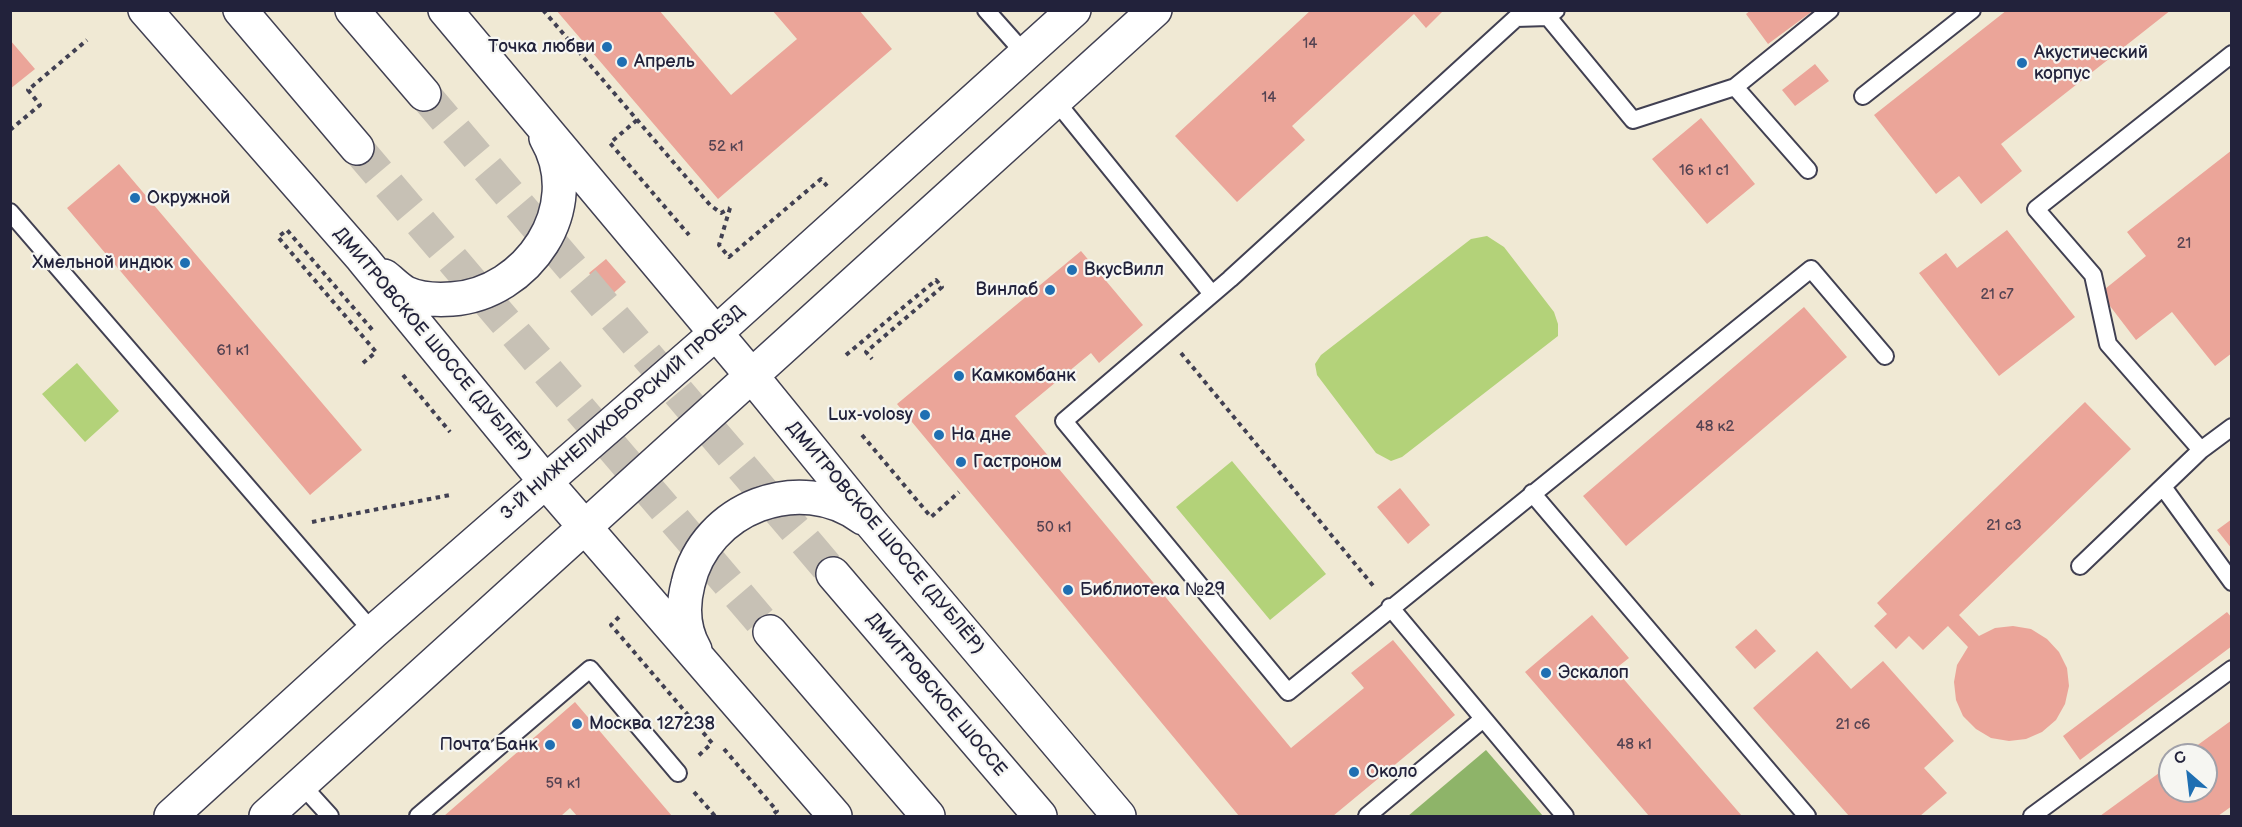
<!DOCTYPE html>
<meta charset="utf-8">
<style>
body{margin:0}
#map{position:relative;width:2242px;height:827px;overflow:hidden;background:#f0e9d4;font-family:"Balsamiq Sans",sans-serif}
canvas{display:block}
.frame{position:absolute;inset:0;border:12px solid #22223b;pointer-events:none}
.north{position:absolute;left:2158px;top:743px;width:60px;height:60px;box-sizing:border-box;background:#f6f6f2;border:2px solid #a1a1a9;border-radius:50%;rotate:332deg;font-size:16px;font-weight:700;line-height:24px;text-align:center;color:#22223b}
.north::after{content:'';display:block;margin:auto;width:21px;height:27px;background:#1f6fb2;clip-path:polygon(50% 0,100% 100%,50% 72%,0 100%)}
</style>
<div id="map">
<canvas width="2242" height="827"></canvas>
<div class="frame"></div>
<div class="north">С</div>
</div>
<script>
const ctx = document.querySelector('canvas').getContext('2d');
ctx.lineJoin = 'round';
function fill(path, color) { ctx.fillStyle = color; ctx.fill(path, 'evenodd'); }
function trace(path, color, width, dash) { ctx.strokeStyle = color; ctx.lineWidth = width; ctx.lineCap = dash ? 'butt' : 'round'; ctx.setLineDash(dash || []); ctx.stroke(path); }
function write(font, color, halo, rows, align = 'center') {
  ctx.font = font + ' "Balsamiq Sans",sans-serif'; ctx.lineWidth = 4.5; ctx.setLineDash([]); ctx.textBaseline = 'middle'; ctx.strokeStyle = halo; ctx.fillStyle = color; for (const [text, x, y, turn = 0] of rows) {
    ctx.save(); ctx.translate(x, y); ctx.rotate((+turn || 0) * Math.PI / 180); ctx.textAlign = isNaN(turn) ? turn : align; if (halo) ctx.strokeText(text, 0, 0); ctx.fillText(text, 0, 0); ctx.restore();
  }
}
const green = new Path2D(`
 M1487,236l17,11 50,65 4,12v12l-156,121 -11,4 -15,-8 -59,-78 -2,-11 6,-9 150,-116z
 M77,363l42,48 -34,31 -43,-48z
 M1232,461l94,113 -56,46 -94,-113z`);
const forest = new Path2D(`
 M1486,750l57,66h-135z`);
const building = new Path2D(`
 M556,10h103l72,85 66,-56 -25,-29h87l33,39 -174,150z
 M1311,10h133l-18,18 -12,-14 -122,112 13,14 -68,62 -62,-66z
 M1751,10h63l-46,34 -22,-30z
 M2007,10h164l-170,134 21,27 -41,33 -22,-28 -23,18 -62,-79z
 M10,40l25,29 -25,20z
 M1815,64l14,17 -34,25 -13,-16z
 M1701,118l54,66 -48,40 -55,-65z
 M2232,150v203l-17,13 -43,-54 -36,28 -36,-47 46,-37 -19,-24z
 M119,164l243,286 -52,45 -243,-287z
 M2007,230l68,87 -76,59 -80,-103 27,-20 11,15z
 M1081,251l62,74 -44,38 -8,-10 -76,63 276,332 73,-60 -13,-15 42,-33 62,75 -122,101h-94l-342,-412z
 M606,259l20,23 -17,15 -20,-24z
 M1804,307l43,50 -221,189 -43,-50z
 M2085,402l46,47 -172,166 20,21 16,-8 18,-2 18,3 16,10 12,13 8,16 2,18 -4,18 -9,16 -14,12 -16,7 -17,2 -18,-3 -15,-9 -13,-13 -7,-16 -2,-18 3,-17 11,-18 -20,-21 -25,24 -14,-14 -13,13 -22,-23 13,-12 -10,-11z
 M1400,488l30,37 -22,19 -31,-37z
 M2232,519v30l-15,-19z
 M2227,612l5,6v28l-152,114 -17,-24z
 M1592,615l37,43 -14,11 127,147h-93l-124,-144z
 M1756,629l20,22 -21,18 -20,-22z
 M1817,651l34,38 32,-28 71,80 -30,27 23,25 -27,23h-71l-96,-108z
 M575,702l97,114h-95l-7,-8 -9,8h-117z
 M2232,720v86l-14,10h-118l70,-51v26h36v-36h-22z`);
const primaryTunnel = new Path2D(`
 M424,94l409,480
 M357,148l413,484`);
const path = new Path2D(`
 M543,10l167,195 11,8 9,-5
 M637,120l-27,23 79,92
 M10,130l30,-25 -12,-15 59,-50
 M730,208l-11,37 10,12 92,-78 6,7
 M1181,353l194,235
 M846,355l90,-75 6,7 -76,65 6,7
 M363,363l13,-11 -98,-115 9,-7 88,103
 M403,375l47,57
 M862,435l69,82 28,-25
 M312,522l138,-27
 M619,617l-8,8 101,118 -15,14
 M724,749l53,62 -6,5
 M694,792l21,24`);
const lane = new Path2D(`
 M986,10l40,45
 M1556,10l-8,7 -32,1 -286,261 -166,142 224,271 523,-423 74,87
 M1548,17l85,103 102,-33
 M2232,54l-196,155 57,66 15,69 93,106 31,-23
 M1863,96l109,-86
 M1055,100l157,194
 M1808,170l-73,-83 95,-77
 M10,212l363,420
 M2163,487l69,95
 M1532,493l275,323
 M2080,566l121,-116
 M1390,607l175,209
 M300,783l30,33
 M418,816l172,-147 88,104
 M1367,816l116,-97
 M2032,816l200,-147`);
const secondary = new Path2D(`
 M145,10l217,248 183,223 290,335
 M445,10l306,365 121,149 247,292
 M384,276c7,5 14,13 22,17 13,6 32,7 46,6 75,-5 135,-91 94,-161
 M695,650c-12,-21 -13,-43 -7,-66 17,-76 112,-113 175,-66
 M171,816l202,-184 343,-299 358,-323
 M266,816l889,-806`);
const primary = new Path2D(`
 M240,10l117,138
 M352,10l72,84
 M833,574l207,242
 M770,632l158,184`);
const markers = [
 [607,47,6,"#1f6fb2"],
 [622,62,6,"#1f6fb2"],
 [2022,63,6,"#1f6fb2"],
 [135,198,6,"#1f6fb2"],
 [185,263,6,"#1f6fb2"],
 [1072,270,6,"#1f6fb2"],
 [1050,290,6,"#1f6fb2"],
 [959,376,6,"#1f6fb2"],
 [925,415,6,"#1f6fb2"],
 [939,435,6,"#1f6fb2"],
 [961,462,6,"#1f6fb2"],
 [1068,590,6,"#1f6fb2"],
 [1546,673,6,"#1f6fb2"],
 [577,724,6,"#1f6fb2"],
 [550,745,6,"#1f6fb2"],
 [1354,772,6,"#1f6fb2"]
];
const numberNames = [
 ["14",1310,44],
 ["14",1269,98],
 ["52 к1",726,147],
 ["16 к1 с1",1704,171],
 ["21",2184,244],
 ["21 с7",1997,295],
 ["61 к1",233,351],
 ["48 к2",1715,427],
 ["21 c3",2004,526],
 ["50 к1",1054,528],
 ["21 с6",1853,725],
 ["48 к1",1634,745],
 ["59 к1",563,784]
];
const poiNames = [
 ["Точка любви",595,47,"right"],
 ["Акустический",2034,53],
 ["корпус",2034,74],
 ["Апрель",634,62],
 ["Окружной",147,198],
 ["Хмельной индюк",173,263,"right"],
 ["ВкусВилл",1084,270],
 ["Винлаб",1038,290,"right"],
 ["Камкомбанк",971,376],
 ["Lux-volosy",913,415,"right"],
 ["На дне",951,435],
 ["Гастроном",973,462],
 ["Библиотека №29",1080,590],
 ["Эскалоп",1558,673],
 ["Москва 127238",589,724],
 ["Почта Банк",538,745,"right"],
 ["Около",1366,772]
];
const streetNames = [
 ["ДМИТРОВСКОЕ ШОССЕ (ДУБЛЁР)",432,344,50],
 ["3-Й НИЖНЕЛИХОБОРСКИЙ ПРОЕЗД",623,413,-41],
 ["ДМИТРОВСКОЕ ШОССЕ (ДУБЛЁР)",885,538,50],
 ["ДМИТРОВСКОЕ ШОССЕ",936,695,50]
];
fill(green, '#b3d279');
fill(forest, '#8eb469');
fill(building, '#eba599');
trace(primaryTunnel, '#c7c1b5', 33, [33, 16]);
trace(lane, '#414052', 20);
trace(secondary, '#414052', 36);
trace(primary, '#414052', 36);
trace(path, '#414052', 4, [4.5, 4.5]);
trace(lane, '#fff', 16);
trace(secondary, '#fff', 33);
trace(primary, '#fff', 33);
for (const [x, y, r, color] of markers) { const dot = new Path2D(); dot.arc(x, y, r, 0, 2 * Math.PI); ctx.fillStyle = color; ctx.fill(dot); trace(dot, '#f6f6f2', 2); }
write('15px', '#544352', null, numberNames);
write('18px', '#22223b', '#f6f6f2', poiNames, 'left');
write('18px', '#22223b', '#f6f6f2', streetNames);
</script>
